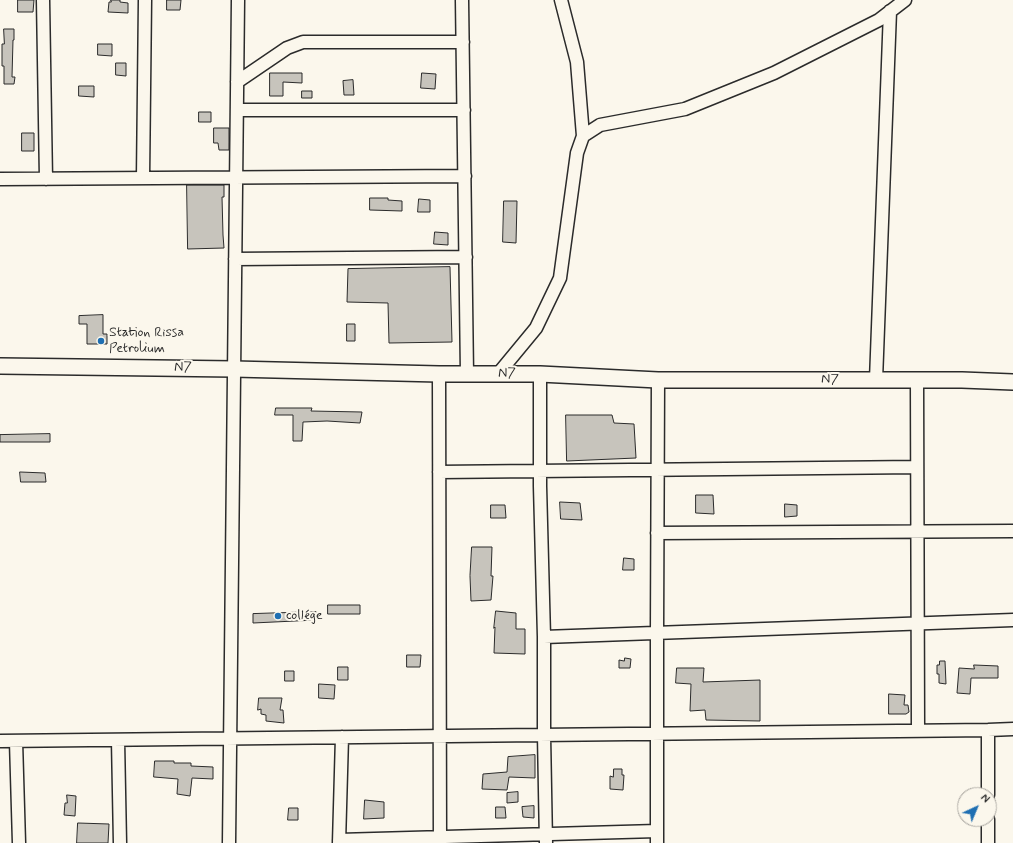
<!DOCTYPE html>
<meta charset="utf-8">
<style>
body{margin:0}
#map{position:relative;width:1013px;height:843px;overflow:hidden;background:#fbf7ec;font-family:Mynerve,sans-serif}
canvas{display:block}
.north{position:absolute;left:957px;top:787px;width:40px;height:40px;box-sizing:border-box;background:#fbf7ec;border:1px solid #a8a59f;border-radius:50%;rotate:44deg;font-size:11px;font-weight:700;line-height:16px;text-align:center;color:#2b2b2b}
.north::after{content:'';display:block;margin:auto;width:14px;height:18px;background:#1f6fb2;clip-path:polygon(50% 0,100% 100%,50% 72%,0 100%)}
</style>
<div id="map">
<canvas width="1013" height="843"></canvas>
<div class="north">N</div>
</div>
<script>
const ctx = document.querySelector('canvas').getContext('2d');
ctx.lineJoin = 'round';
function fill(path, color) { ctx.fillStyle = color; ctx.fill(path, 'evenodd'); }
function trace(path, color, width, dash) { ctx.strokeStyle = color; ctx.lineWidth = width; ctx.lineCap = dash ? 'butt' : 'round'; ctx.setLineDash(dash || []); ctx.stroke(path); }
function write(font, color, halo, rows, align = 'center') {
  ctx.font = font + ' Mynerve,sans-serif'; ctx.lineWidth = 4; ctx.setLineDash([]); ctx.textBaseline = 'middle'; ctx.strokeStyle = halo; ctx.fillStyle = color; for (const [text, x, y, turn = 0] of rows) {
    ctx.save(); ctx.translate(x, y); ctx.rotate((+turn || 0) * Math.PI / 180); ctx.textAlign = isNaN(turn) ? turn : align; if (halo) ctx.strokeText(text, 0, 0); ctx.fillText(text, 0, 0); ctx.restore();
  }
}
const building = new Path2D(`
 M18,0h16l-1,12h-15z
 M111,0h9v2l8,1v10l-20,-1 1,-10h2z
 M167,0h14l-1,10h-13z
 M4,29h10v11h-1l-1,37h3l-1,7h-10v-18h-2v-22h2z
 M98,44h14v12l-14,-1z
 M116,63h10v13l-10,-1z
 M270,73h32v10l-19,-1v14h-13z
 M422,73l14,1 -1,15 -14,-1z
 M353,80l1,15h-10l-1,-14z
 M79,86h15v11l-15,-1z
 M302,91h10v7h-10z
 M199,112h12v10h-12z
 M214,128h15v22h-10l-1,-7h-4z
 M22,133h12v18h-12z
 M187,185h37v12h-2l1,38 1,13 -36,1z
 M370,198h18v2l14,1v10l-32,-1z
 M419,199l11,1v12h-12z
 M504,201h13l-1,42 -13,-1z
 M435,232l13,1v12l-14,-1z
 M450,267l2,75 -63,1 -1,-40 -41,-1 1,-33z
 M103,315v19h4v10h-20v-20h-8v-8z
 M347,324h8v17h-8z
 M276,408h36l-1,3 51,1 -2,11 -33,-2 -24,1 -1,19h-9v-26h-18z
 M566,415h46l2,8 20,1 2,34 -69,3z
 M50,434v8h-50v-7z
 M20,472l25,1 1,9h-25z
 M696,495h17l1,19 -18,-1z
 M560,502l20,1 2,17 -21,-1z
 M785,504l12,1v11l-12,1z
 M491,505h14l1,13h-15z
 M472,547h20l-1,29h2l-2,24 -20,1 -1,-25z
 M624,558l10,1v11h-11z
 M328,605h32v9h-32z
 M496,611l20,2v16h9v25l-31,-1 1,-26 -1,1z
 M316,612v8l-63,3v-9z
 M407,655h14l-1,12h-13z
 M625,658l6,1 -1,9h-11v-8l5,1z
 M940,661h5l1,23 -7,-1v-9h-2v-9h2z
 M974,665l24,1v12h-27l-1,16 -13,-1 2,-25 15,1z
 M338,667h10v13h-10z
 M677,668h27l-1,14 57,-2v41l-54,-1 -1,-10 -15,1 1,-27 -15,-1z
 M285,671h9v10h-9z
 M319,684l16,1 -1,14 -15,-1z
 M889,694l16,1 -1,10h4l1,7 -3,2h-17z
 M259,698h23l-2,12h3l1,13 -18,-2v-6l-5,-1v-5l-3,1z
 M535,755v23l-26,-1 -2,13 -25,-1 1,-15 24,-2 1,-15z
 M155,761h19v2h17v3l22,1v12l-21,-1 -2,18 -13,-2 1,-15 -24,-2z
 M614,769h8v6h2l-1,15 -13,-1v-13l3,1z
 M518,792v10l-11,1v-10z
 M67,795l9,1 -1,20 -11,-1 1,-12h2z
 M365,800l19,2v16l-20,1z
 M534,806v12l-11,-1 -1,-10z
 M496,807h9l1,11h-10z
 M289,808h9v12h-10z
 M78,823l31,1 -1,19h-31z`);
const minor = new Path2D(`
 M43,0l3,179
 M462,0l5,374
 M561,0l16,62 6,74
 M237,82l50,-34 16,-6h160
 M237,110h227
 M143,178l2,-178
 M0,179l465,-3
 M235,259l231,-2
 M439,374l1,469
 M498,374l38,-46 24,-50 17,-125 6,-17 17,-11 85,-16 89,-36 105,-53 26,-20
 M540,374v112l4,151v98l2,108
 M876,380l14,-369
 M917,380l1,351
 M439,472l478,-5
 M657,533l356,-2
 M544,637l469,-17
 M988,730v65
 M118,740l2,103
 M0,741l988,-11 25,-1
 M16,741l3,102
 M988,819v24
 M339,840l318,-9
 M229,843l9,-843
 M339,843l3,-106
 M657,843v-210l1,-253`);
const major = new Path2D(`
 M0,366l234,3 205,5h101l118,6h304l51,2`);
const markers = [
 [101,341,4,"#1f6fb2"],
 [278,616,4,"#1f6fb2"]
];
const poiNames = [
 ["Station Rissa",109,333],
 ["Petrolium",109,349],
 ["collége",286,616]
];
const streetNames = [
 ["N7",183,368,1],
 ["N7",507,374,1],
 ["N7",830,380]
];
fill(building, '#c7c4bc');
trace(building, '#2b2b2b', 1);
trace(minor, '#2b2b2b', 15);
trace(major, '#2b2b2b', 18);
trace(minor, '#fbf7ec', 12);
trace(major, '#fbf7ec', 15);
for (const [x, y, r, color] of markers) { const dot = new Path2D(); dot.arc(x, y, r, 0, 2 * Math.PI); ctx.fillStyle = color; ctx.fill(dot); trace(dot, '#fbf7ec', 1.5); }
write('14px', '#2b2b2b', '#fbf7ec', poiNames, 'left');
write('14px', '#2b2b2b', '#fbf7ec', streetNames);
</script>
